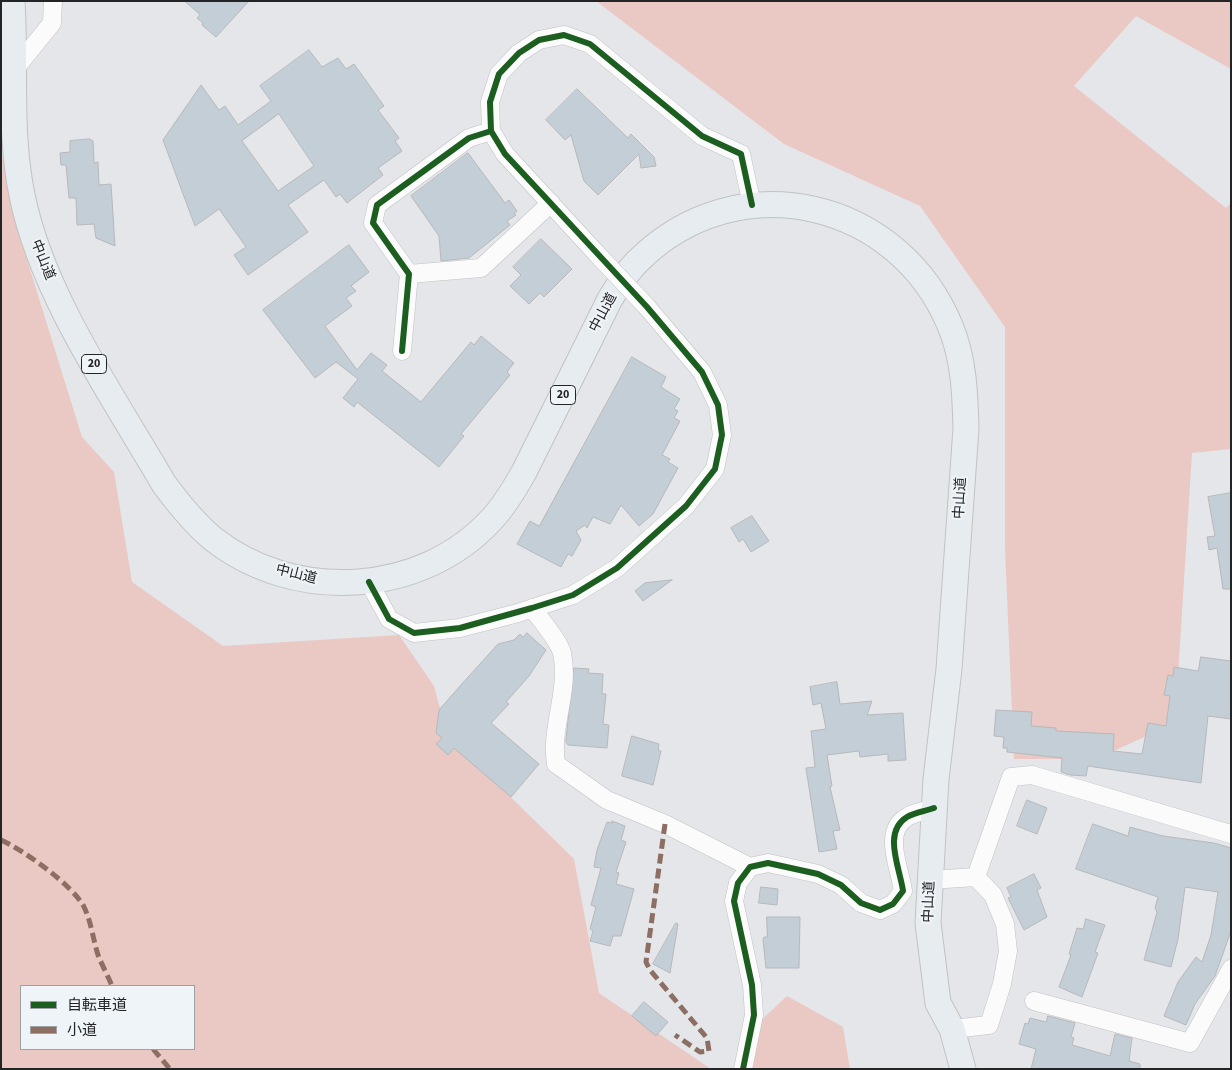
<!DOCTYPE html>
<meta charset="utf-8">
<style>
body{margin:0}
#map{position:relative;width:1232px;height:1070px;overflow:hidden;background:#e4e6e9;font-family:"Source Sans 3","Noto Sans JP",sans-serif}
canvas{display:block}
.frame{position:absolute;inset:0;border:2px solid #232426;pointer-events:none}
.legend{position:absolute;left:20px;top:985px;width:175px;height:65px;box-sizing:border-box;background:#eff4f8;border:1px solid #9da1a4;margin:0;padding:6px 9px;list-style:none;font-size:15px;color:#232426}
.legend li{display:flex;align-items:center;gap:10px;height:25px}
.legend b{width:25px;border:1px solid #9da1a4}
</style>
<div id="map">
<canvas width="1232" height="1070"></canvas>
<div class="frame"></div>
<ul class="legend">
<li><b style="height:6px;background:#1b5e20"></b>自転車道</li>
<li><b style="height:6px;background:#8d6e63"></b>小道</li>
</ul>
</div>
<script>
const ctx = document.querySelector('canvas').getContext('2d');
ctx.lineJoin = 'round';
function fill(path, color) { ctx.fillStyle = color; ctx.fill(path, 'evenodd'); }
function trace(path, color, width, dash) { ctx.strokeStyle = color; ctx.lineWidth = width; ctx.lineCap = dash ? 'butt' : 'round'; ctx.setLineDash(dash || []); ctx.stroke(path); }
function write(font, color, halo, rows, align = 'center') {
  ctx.font = font + ' "Source Sans 3","Noto Sans JP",sans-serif'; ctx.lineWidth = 4; ctx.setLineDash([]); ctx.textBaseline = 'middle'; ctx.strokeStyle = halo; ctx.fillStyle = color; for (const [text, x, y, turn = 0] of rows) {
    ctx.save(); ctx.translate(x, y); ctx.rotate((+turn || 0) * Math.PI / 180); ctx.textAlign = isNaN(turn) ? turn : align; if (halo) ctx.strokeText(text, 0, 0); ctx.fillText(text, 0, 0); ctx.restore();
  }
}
const green = new Path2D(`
 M596,1h635v68l-95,-53 -62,70 152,122 5,-5v246l-39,4 -17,270 -79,36h-82l-9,-210v-222l-85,-121 -136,-62z
 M1,150l17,81 64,206 32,35 18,110 91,64 176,-11 35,51 13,49 127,124 25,134 112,76h-710zM21,986h173v63h-173z
 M787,996l56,31 7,42h-98l-12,-29z`);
const building = new Path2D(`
 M185,1h64l-33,36 -14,-12 1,-2 -6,-5 3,-3z
 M309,50l13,17 16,-9 8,11 8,-5 30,42 -6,4 21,28 -4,3 7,10 -24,17 5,7 -36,28 -7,-9 -4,3 -12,-17 -36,25 20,27 -60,43 -14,-20 12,-8 -27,-38 -24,17 -32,-86 38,-55 18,25 6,-4 13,19 33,-24 -11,-15zM279,114l35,52 -36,25 -36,-50z
 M577,89l51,49 3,-4 23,23 2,9 -15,2 -2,-14 -41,41 -14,-14 -13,-46 -6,5 -19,-20z
 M90,139l3,2 1,22 4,-1 1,23 12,-1 4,62 -19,-8 -2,-14 -17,1 -1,-27h-7l-3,-33h-5l-1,-12 10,-1v-11z
 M468,153l37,50 4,-3 8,11 -3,2 2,2 -9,6 3,4 -41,33 -28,3 -2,-25 -28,-40z
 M541,239l31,30 -28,28 -4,-4 -11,11 -19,-18 11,-11 -8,-8z
 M349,245l20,27 -18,14 5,5 -10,7 6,8 -27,20 32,44 14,-17 16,12 -5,6 39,31 50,-60 3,3 7,-9 33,27 -7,9 3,3 -49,59 3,2 -25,31 -82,-65 -3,5 -11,-9 15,-19 -22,-17 -21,16 -52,-68z
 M632,357l34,20 -5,10 19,12 -6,10 4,2 -4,7 6,3 -18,34 8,4 -2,3 10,6 -25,46 -14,12 -18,-21 -11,19 -17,-7 -6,11 -2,-3 -9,6 5,9 -9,16 -4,-2 -7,13 -44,-23 13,-23 9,5z
 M1231,493v96h-8l-6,-41 -8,2 -1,-7 -1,-6 8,-1 -7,-39z
 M752,516l17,25 -18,11 -8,-13 -4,3 -8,-14z
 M672,580l-29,21 -8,-10 10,-8z
 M527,633l19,17 -17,26 -23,26 3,2 -18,19 48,41 -28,33 -57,-49 -6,7 -12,-11 6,-6 -6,-5 3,-23 21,-24 38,-42 16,-4 6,-6 3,3z
 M1201,657l30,4v58l-23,-3 -7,67 -113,-17 -2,10 -16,-1 -9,-3 1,-14 -55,-6v-4h-4l1,-11 -10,-1 2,-26 36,2 -1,14 25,2v3l58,3 -1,17 29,3 6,-31 18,3 4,-30 -6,-1 4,-20 5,1 1,-9 24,4z
 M574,668l15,1 -1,4 15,1 -1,20h4l-3,30 6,1 -2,23 -39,-3 -2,-3z
 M837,682l3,22 32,-3 -5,14 36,-2 3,47 -18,1v-7l-28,3 -1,-6 -32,4 5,31 -2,1 10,43 -7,1 4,18 -18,3 -13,-84 9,-1 -4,-36 15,-2 -5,-26 -8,2 -3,-18z
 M632,736l27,8 -1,6 3,1 -8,34 -31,-9z
 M1027,800l20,8 -10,26 -20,-8z
 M612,821l13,5 -4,14 5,2 -10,30 3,1 -3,11 18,5 -13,47h-8l-3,10 -20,-5 3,-10 -3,-2 6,-22 -5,-2 10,-37 -7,-1 3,-17 10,-28 5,1z
 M1093,824l35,12 2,-9 33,9 51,7 17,5v83l-16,45 -20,28 -9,21 -22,-9 14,-34 18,-25 6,5 9,-27 7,-43 -33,-5 -7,52 -7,28 -27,-7 13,-48 -2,-4 3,-11 -82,-28z
 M1034,874l7,14 -4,2 10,27 -23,13 -16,-32 3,-1 -4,-9z
 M761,887l17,2 -1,16 -18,-2z
 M767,917h33l-1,51h-33l-3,-28 1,-3h3z
 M1086,919l19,6 -10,27 3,1 -16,44 -23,-10 12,-32 -2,-1 8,-26 6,1z
 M676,923l2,1 -8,49 -17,-9z
 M644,1002l24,20 -12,14 -24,-20z
 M1048,1016l27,7 -4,14 3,1 -2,7 38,11 5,-22 17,4 -3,23 11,3v5h-109l5,-20 -17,-5 6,-21 3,1 2,-6 16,4z`);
const minor = new Path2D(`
 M14,70l38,-47 1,-22
 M597,254l-92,-100 -14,-23 -1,-29 9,-28 20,-21 20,-13 25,-5 26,9 112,92 39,18 11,51
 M409,274l72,-6 70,-65
 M402,351l7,-77 -36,-51 4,-18 92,-67 22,-7
 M369,582l20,37 25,14 46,-5 58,-15 55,-18 44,-27 69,-62 29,-37 7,-34 -4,-30 -16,-33 -55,-65
 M532,608c8,11 27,33 30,45 8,38 -12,74 -6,111l51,36 58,24 85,43
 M930,880l46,-3 35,-100 21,-2 199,59
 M1034,1001l156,42 41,-74
 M952,1029l37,-4 13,-41 6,-33 -3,-27 -12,-29 -17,-18
 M743,1069l11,-54 -2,-30 -18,-84 4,-18 12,-16 18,-4 50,11 23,11 20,18 19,7 13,-6 10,-13c-3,-23 -21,-59 4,-74 8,-5 19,-6 27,-9`);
const highway = new Path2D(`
 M12,1c4,64 -3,131 10,194 20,100 91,201 142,289 14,19 29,38 48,54 81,65 209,59 280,-19 13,-14 23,-31 32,-47l86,-173c9,-14 17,-28 29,-39 100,-98 261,-60 312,68 13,32 14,66 15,100l-17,241 -13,110 -8,144 10,80 14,26 11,40`);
const minorBridge = new Path2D(`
 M597,254l50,53`);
const quiet = new Path2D(`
 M665,824l-19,138 4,8 57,68 2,13 -9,1 -25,-17
 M1,840c21,9 73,46 83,67 7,14 9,32 14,48 4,10 10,21 14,31
 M153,1049l17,20`);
const cycleway = new Path2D(`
 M402,351l7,-77 -36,-51 4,-18 92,-67 22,-7
 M369,582l20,37 25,14 46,-5 72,-20 41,-13 44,-27 69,-62 29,-37 7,-34 -4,-30 -16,-33 -55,-65 -142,-153 -14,-23 -1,-29 9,-28 20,-21 20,-13 25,-5 26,9 112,92 39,18 11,51
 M743,1069l11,-54 -2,-30 -18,-84 4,-18 12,-16 18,-4 50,11 23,11 20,18 19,7 13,-6 10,-13c-3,-23 -21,-59 4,-74 8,-5 19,-6 27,-9`);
const shields = [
 [94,364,25],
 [563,395,25]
];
const shieldNames = [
 ["20",94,364],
 ["20",563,395]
];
const streetNames = [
 ["中山道",42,260,68],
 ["中山道",604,313,-62],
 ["中山道",961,498,-87],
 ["中山道",296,575,14],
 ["中山道",930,902,-88]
];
fill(green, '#eac8c4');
fill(building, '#c4ced7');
trace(building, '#b6b8ba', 1);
trace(minor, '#c0c1c3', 19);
trace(highway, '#c1c2c3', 27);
trace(minor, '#fbfbfc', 18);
trace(highway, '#e7ecf1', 25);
trace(minorBridge, '#c0c1c3', 19, []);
trace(minorBridge, '#fbfbfc', 18);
trace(quiet, '#8d6e63', 5, [10, 5]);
trace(cycleway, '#1b5e20', 6);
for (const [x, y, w] of shields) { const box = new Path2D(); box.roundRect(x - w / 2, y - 9.5, w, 19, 4); ctx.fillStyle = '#eff4f8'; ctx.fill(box); trace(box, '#232426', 1); }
write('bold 12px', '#232426', null, shieldNames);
write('14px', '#232426', '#eff4f8', streetNames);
</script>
